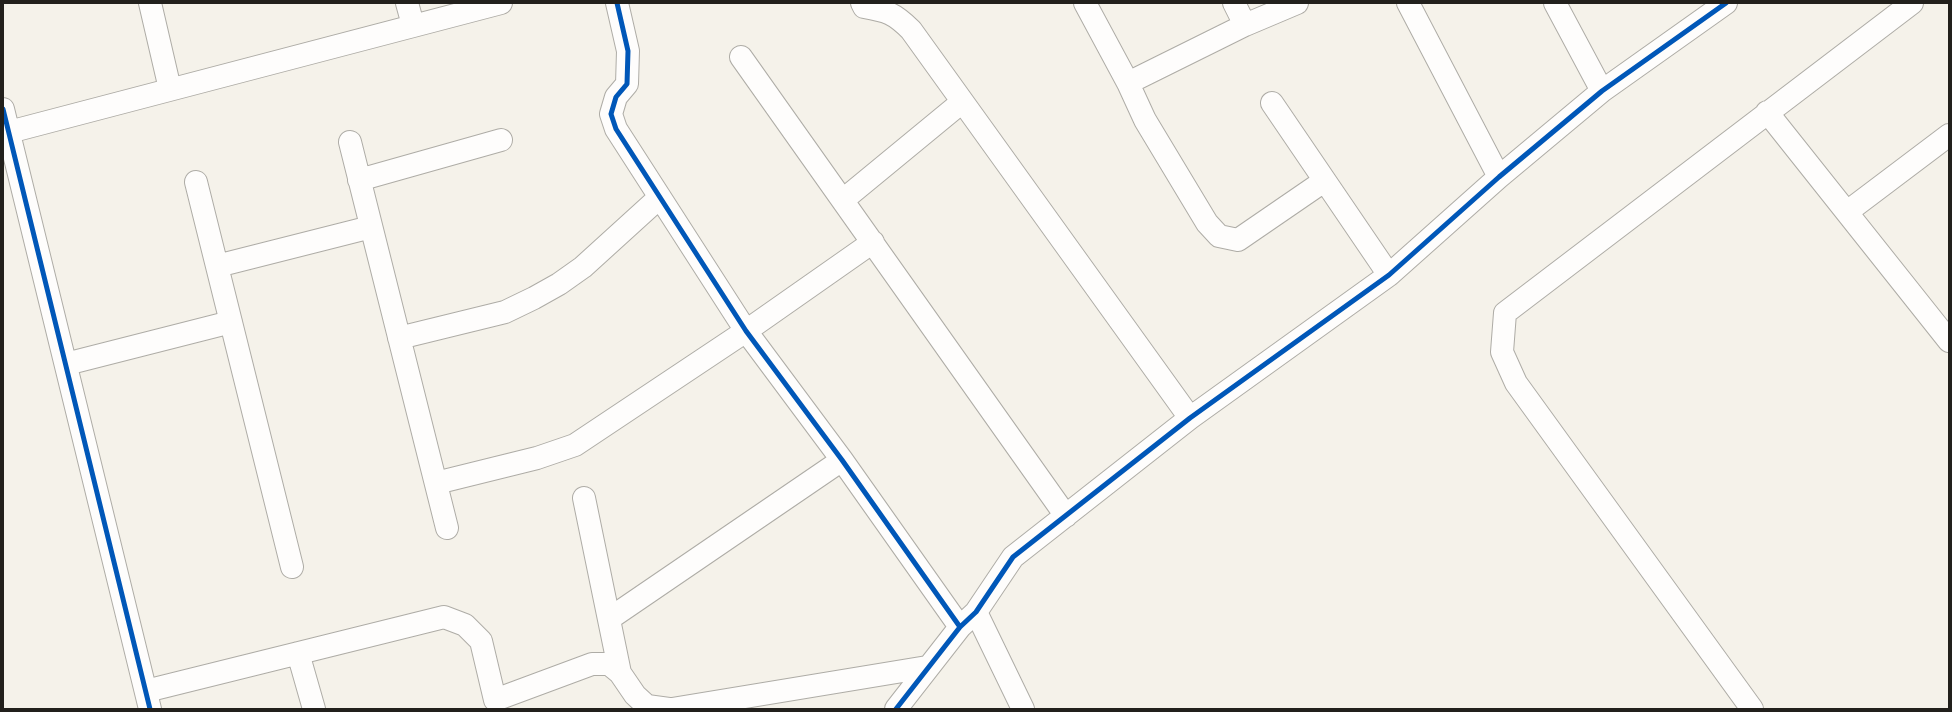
<!DOCTYPE html>
<style>
body{margin:0}
#map{position:relative;width:1952px;height:712px;overflow:hidden;background:#f5f2ea;font-family:Signika,sans-serif}
canvas{display:block}
.frame{position:absolute;inset:0;border:4px solid #22201c;pointer-events:none}
</style>
<div id="map">
<canvas width="1952" height="712"></canvas>
<div class="frame"></div>
</div>
<script>
const ctx = document.querySelector('canvas').getContext('2d');
ctx.lineJoin = 'round';
function trace(path, color, width, dash) { ctx.strokeStyle = color; ctx.lineWidth = width; ctx.lineCap = dash ? 'butt' : 'round'; ctx.setLineDash(dash || []); ctx.stroke(path); }
const minor = new Path2D(`
 M150,3l20,86
 M407,3l6,22
 M617,3l11,48 -1,33 -11,13 -5,17 5,15 130,202 96,129 118,167
 M862,3l2,4c23,4 30,6 47,23l279,388
 M1085,3l43,80 17,37 62,103 12,13 19,4 86,-59
 M1234,3l11,22
 M1408,3l91,174
 M1555,3l47,88
 M741,57l325,459
 M1128,83l117,-58 52,-22
 M1272,103l117,172
 M3,109l147,600
 M1767,112l182,229
 M9,132l492,-129
 M350,142l97,386
 M359,180l142,-40
 M196,182l96,385
 M843,200l119,-98
 M1847,212l102,-77
 M217,266l154,-39
 M399,338l106,-26 29,-14 25,-14 24,-17 77,-70
 M66,364l165,-42
 M436,483l101,-25 38,-13 171,-114 127,-89
 M584,498l36,175
 M976,612l47,97
 M609,619l233,-159
 M298,653l16,56
 M146,691l298,-74 21,8 16,16 14,59 97,-36h17l11,9 15,22 12,11 22,3
 M672,709l255,-42
 M896,709l64,-82 16,-15 37,-55 177,-139 199,-143 110,-98 103,-86 124,-88
 M1752,709l-236,-326 -14,-31 3,-39 407,-310`);
const cycleway = new Path2D(`
 M617,3l11,48 -1,33 -11,13 -5,17 5,15 130,202 96,129 118,167
 M3,109l147,600
 M896,709l64,-82 16,-15 37,-55 177,-139 199,-143 110,-98 103,-86 124,-88`);
trace(minor, '#aeaca6', 24);
trace(minor, '#fefdfc', 22);
trace(cycleway, '#0057b8', 5);
</script>
